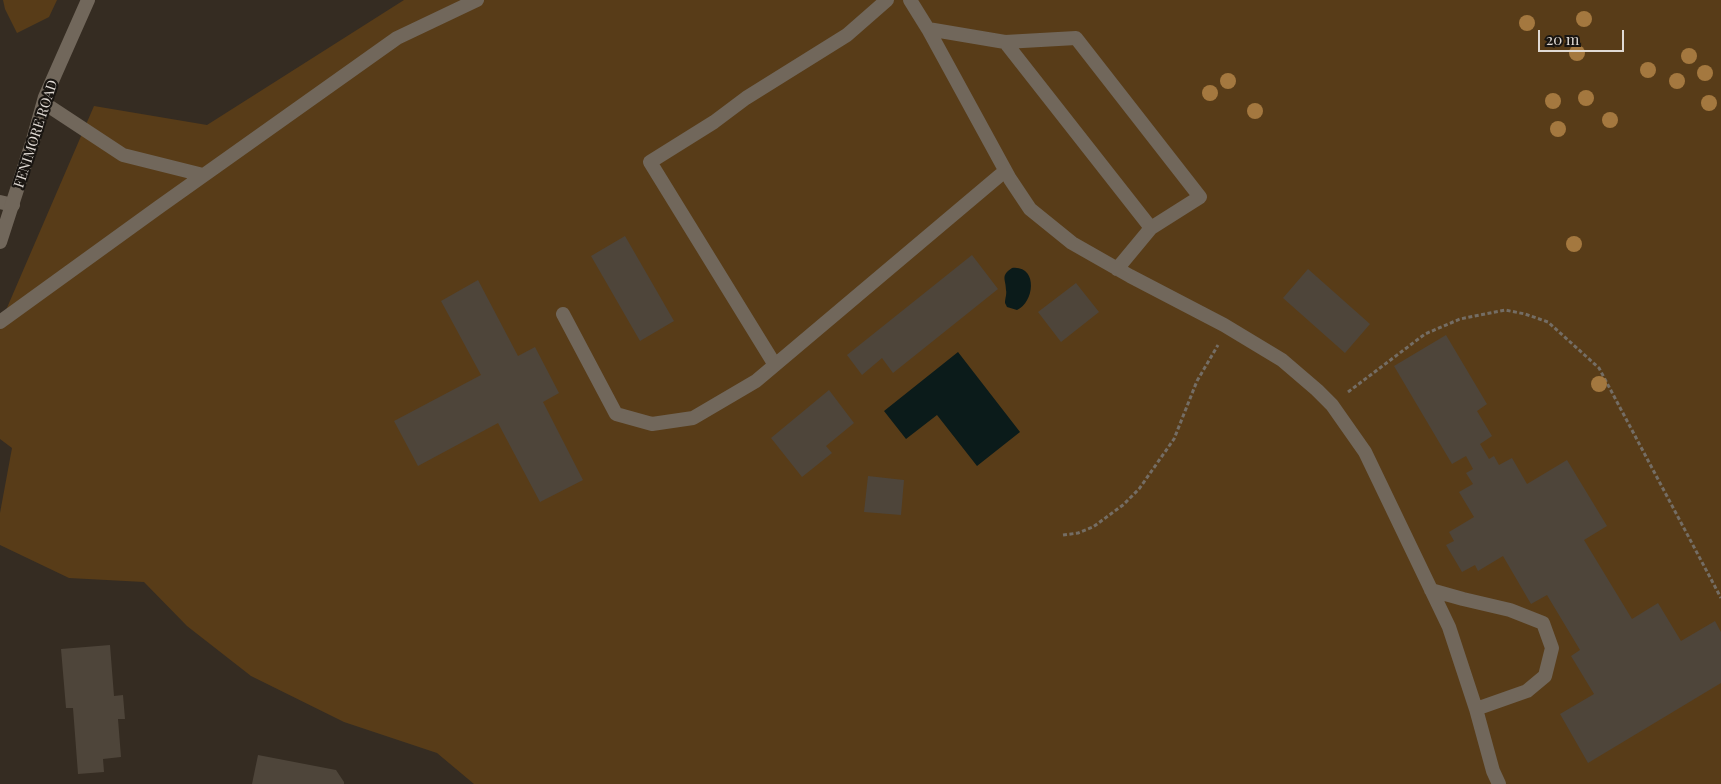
<!DOCTYPE html>
<style>
body{margin:0}
#map{position:relative;width:1721px;height:784px;overflow:hidden;background:#352c22;font-family:"Playfair Display",serif}
canvas{display:block}
.scale{position:absolute;left:1538px;top:30px;width:86px;height:22px;box-sizing:border-box;border:2px solid #e0dad4;border-top:0;padding-left:6px;font-size:15px;line-height:18px;white-space:nowrap;color:#e0dad4;-webkit-text-stroke:4px #191511;paint-order:stroke}
</style>
<div id="map">
<canvas width="1721" height="784"></canvas>
<div class="scale">20 m</div>
</div>
<script>
const ctx = document.querySelector('canvas').getContext('2d');
ctx.lineJoin = 'round';
function fill(path, color) { ctx.fillStyle = color; ctx.fill(path, 'evenodd'); }
function trace(path, color, width, dash) { ctx.strokeStyle = color; ctx.lineWidth = width; ctx.lineCap = dash ? 'butt' : 'round'; ctx.setLineDash(dash || []); ctx.stroke(path); }
function write(font, color, halo, rows, align = 'center') {
  ctx.font = font + ' "Playfair Display",serif'; ctx.lineWidth = 4.5; ctx.setLineDash([]); ctx.textBaseline = 'middle'; ctx.strokeStyle = halo; ctx.fillStyle = color; for (const [text, x, y, turn = 0] of rows) {
    ctx.save(); ctx.translate(x, y); ctx.rotate((+turn || 0) * Math.PI / 180); ctx.textAlign = isNaN(turn) ? turn : align; if (halo) ctx.strokeText(text, 0, 0); ctx.fillText(text, 0, 0); ctx.restore();
  }
}
const green = new Path2D(`
 M3,0h54l-8,17 -32,16 -12,-24z
 M404,0h1317v784h-1247l-37,-31 -93,-31 -93,-46 -64,-50 -43,-44 -75,-4 -69,-33v-32l12,-65 -12,-9v-115l94,-218 113,19z`);
const water = new Path2D(`
 M1012,268c26,-3 23,34 5,42l-10,-3 -2,-4c0,-5 2,-9 1,-13 0,-11 -6,-14 6,-22z
 M958,352l62,80 -43,34 -40,-51 -31,24 -22,-28z`);
const building = new Path2D(`
 M625,236l49,85 -34,20 -49,-85z
 M972,255l26,34 -105,84 -11,-15 -20,17 -15,-20z
 M1308,269l62,55 -25,29 -62,-55z
 M478,280l40,76 17,-9 24,46 -16,9 40,78 -43,22 -42,-79 -80,43 -24,-45 87,-46 -40,-74z
 M1076,283l23,29 -38,30 -23,-30z
 M1446,335l41,69 -10,7 15,25 -12,8 9,15 5,-3 5,9 13,-7 15,26 40,-24 40,66 -23,14 48,79 26,-16 23,38 34,-20 6,11v51l-133,80 -28,-49 34,-20 -23,-38 9,-6 -33,-55 -16,9 -28,-48 -25,15 -3,-6 -13,7 -16,-27 8,-4 -5,-9 25,-15 -15,-25 14,-8 -7,-11 7,-4 -7,-13 -14,8 -58,-98z
 M829,390l25,33 -28,23 6,7 -30,24 -31,-39z
 M868,476l36,4 -3,35 -37,-3z
 M110,645l4,51 9,-1 2,24h-7l3,38 -18,2 1,13 -26,2 -5,-66h-7l-5,-59z
 M258,755l78,15 8,12v2h-92z`);
const path = new Path2D(`
 M1348,392l77,-58 35,-15 45,-9 20,4 23,8 51,46 122,230
 M1063,535l15,-2 15,-6 30,-22 16,-16 35,-50 23,-58 21,-36`);
const service = new Path2D(`
 M910,0l18,29 82,150 20,30 42,34 58,33 94,49 58,35 35,30 15,15 33,47 84,175 27,82 17,62 6,13
 M928,29l77,13 71,-4 124,159 -49,31 -34,41
 M1005,42l146,186
 M44,103l79,52 80,20
 M563,314l53,100 36,10 41,-6 63,-37 249,-210
 M0,322l159,-115 238,-169 80,-38
 M775,365l-125,-203 64,-40 32,-24 101,-63 40,-35
 M1431,590l32,9 47,11 33,13 9,25 -7,28 -18,15 -51,18`);
const minor = new Path2D(`
 M0,202l13,3`);
const tertiary = new Path2D(`
 M0,242l33,-102 12,-43 43,-97`);
const trees = [
 [1584,19],
 [1527,23],
 [1577,53],
 [1689,56],
 [1648,70],
 [1705,73],
 [1228,81],
 [1677,81],
 [1210,93],
 [1586,98],
 [1553,101],
 [1709,103],
 [1255,111],
 [1610,120],
 [1558,129],
 [1574,244],
 [1599,384]
];
const streetNames = [
 ["FENIMORE ROAD",36,134,-72]
];
fill(green, '#583c18');
fill(water, '#0b1b1a');
fill(building, '#4e453a');
trace(path, '#746d64', 3, [4, 2.5]);
trace(service, '#71675b', 14);
trace(minor, '#71675b', 14);
trace(tertiary, '#71675b', 14);
ctx.fillStyle = '#a4783f';
for (const [x, y] of trees) { ctx.beginPath(); ctx.arc(x, y, 8, 0, 2 * Math.PI); ctx.fill(); }
write('14px', '#e0dad4', '#191511', streetNames);
</script>
